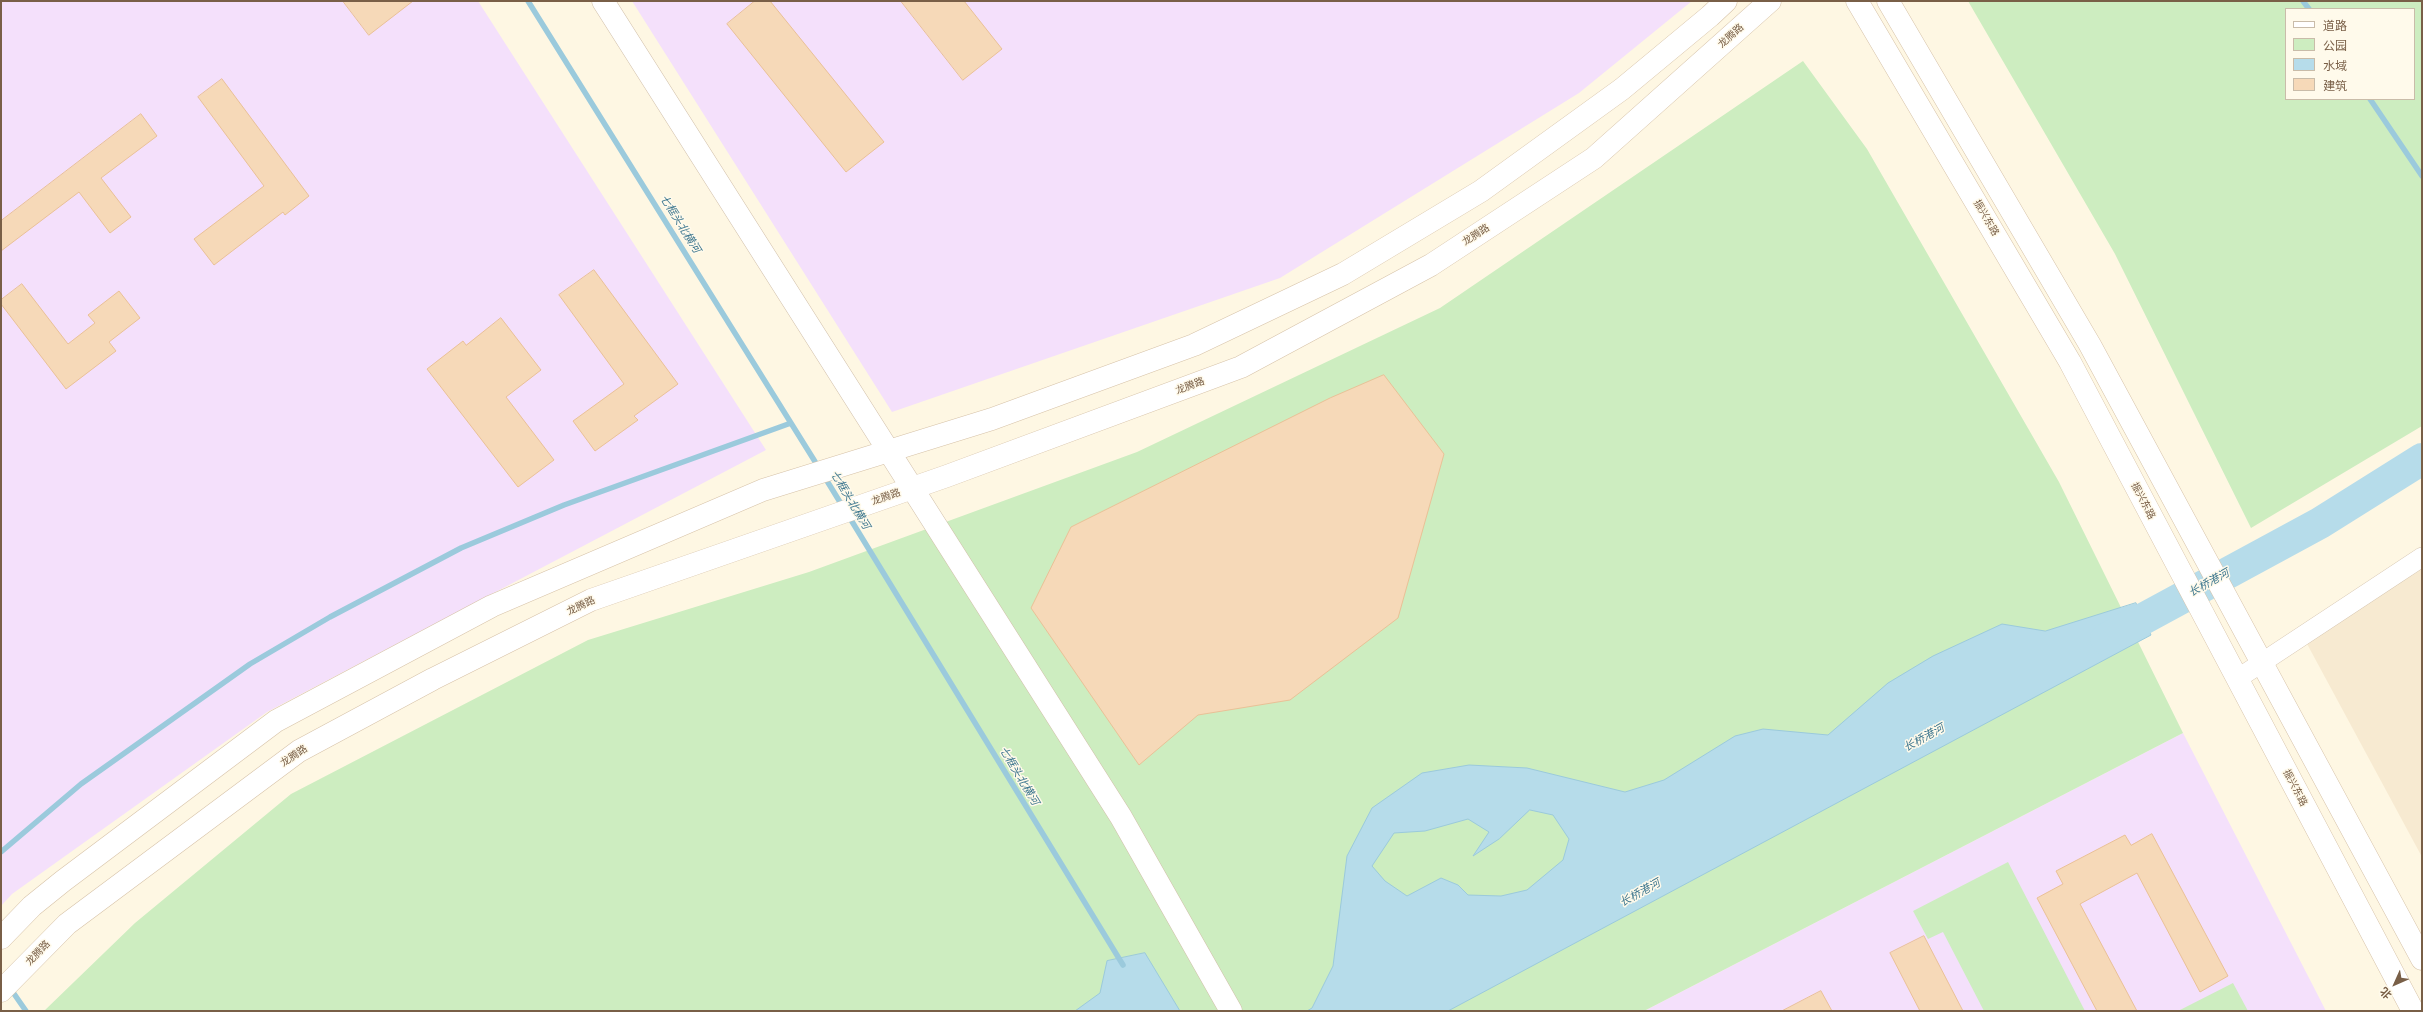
<!DOCTYPE html>
<meta charset="utf-8">
<style>
body{margin:0}
#map{position:relative;width:2423px;height:1012px;overflow:hidden;background:#fef7e3;font-family:Figtree,"Noto Sans SC",sans-serif}
canvas{display:block}
.frame{position:absolute;inset:0;border:2px solid #795f47;pointer-events:none}
.legend{position:absolute;left:2285px;top:8px;width:130px;height:92px;box-sizing:border-box;background:#fffaeb;border:1px solid #c9bca9;margin:0;padding:5px 7px;list-style:none;font-size:12px;color:#795f47}
.legend li{display:flex;align-items:center;gap:8px;height:20px}
.legend b{width:20px;border:1px solid #c9bca9}
.north{position:absolute;left:2375px;top:964px;width:40px;height:40px;-webkit-text-stroke:3px #fffaeb;paint-order:stroke;rotate:225deg;font-size:11px;font-weight:700;line-height:16px;text-align:center;color:#795f47}
.north::after{content:'';display:block;margin:auto;width:14px;height:18px;background:#795f47;clip-path:polygon(50% 0,100% 100%,50% 72%,0 100%)}
</style>
<div id="map">
<canvas width="2423" height="1012"></canvas>
<div class="frame"></div>
<ul class="legend">
<li><b style="height:5px;background:#fff"></b>道路</li>
<li><b style="height:11px;background:#cdedc0"></b>公园</li>
<li><b style="height:11px;background:#b6dcea"></b>水域</li>
<li><b style="height:11px;background:#f6d9b8"></b>建筑</li>
</ul>
<div class="north">北</div>
</div>
<script>
const ctx = document.querySelector('canvas').getContext('2d');
ctx.lineJoin = 'round';
function fill(path, color) { ctx.fillStyle = color; ctx.fill(path, 'evenodd'); }
function trace(path, color, width, dash) { ctx.strokeStyle = color; ctx.lineWidth = width; ctx.lineCap = dash ? 'butt' : 'round'; ctx.setLineDash(dash || []); ctx.stroke(path); }
function write(font, color, halo, rows, align = 'center') {
  ctx.font = font + ' Figtree,"Noto Sans SC",sans-serif'; ctx.lineWidth = 3; ctx.setLineDash([]); ctx.textBaseline = 'middle'; ctx.strokeStyle = halo; ctx.fillStyle = color; for (const [text, x, y, turn = 0] of rows) {
    ctx.save(); ctx.translate(x, y); ctx.rotate((+turn || 0) * Math.PI / 180); ctx.textAlign = isNaN(turn) ? turn : align; if (halo) ctx.strokeText(text, 0, 0); ctx.fillText(text, 0, 0); ctx.restore();
  }
}
const residential = new Path2D(`
 M2422,569v288l-116,-215z`);
const education = new Path2D(`
 M1,1h477l288,449 -499,262 -255,182 -11,12z
 M632,1h1060l-113,92 -299,185 -388,134z
 M2183,733l143,278h-682z`);
const green = new Path2D(`
 M1968,1h454v425l-171,102 -136,-274zM2286,9h128v90h-128z
 M1803,61l64,88 192,333 124,251 -539,278h-1600l91,-88 156,-129 297,-154 221,-68 328,-120 303,-144z
 M2008,862l77,149h-101l-41,-79 -15,7 -15,-28z
 M2233,983l15,28h-70z`);
const water = new Path2D(`
 M2136,603l15,32 -703,376h-141l5,-3 21,-42 14,-110 25,-48 50,-35 47,-8 58,3 98,24 39,-12 71,-44 28,-7 65,6 60,-52 45,-27 69,-32 43,7zM1530,810l23,5 16,24 -6,21 -36,30 -26,6 -33,-1 -10,-10 -17,-7 -34,18 -22,-15 -13,-15 22,-33 31,-2 43,-12 21,13 -16,24 26,-17z
 M1145,953l35,58h-105l25,-18 7,-32z`);
const stream = new Path2D(`
 M528,1l291,467
 M2303,1l6,8
 M2370,99l52,77
 M824,476l19,31
 M848,515l275,450
 M1,852l80,-68 169,-120 80,-47 131,-69 103,-43 227,-82
 M10,988l16,23`);
const river = new Path2D(`
 M2106,639l214,-116 102,-64`);
const building = new Path2D(`
 M343,1h70l-44,34z
 M755,1h15l114,141 -38,30 -119,-148z
 M901,1h63l38,48 -39,31z
 M222,79l87,117 -24,19 -2,-3 -69,53 -20,-26 70,-53 -66,-89z
 M141,114l16,22 -56,42 30,39 -21,16 -31,-41 -78,59v-30z
 M594,270l84,114 -44,32 4,4 -43,31 -22,-30 51,-37 -65,-89z
 M22,284l46,60 27,-21 -7,-8 31,-24 21,27 -31,24 7,9 -50,38 -65,-85v-4z
 M501,318l40,52 -35,27 48,63 -36,27 -91,-118 36,-28 3,4z
 M1384,375l60,79 -46,164 -108,82 -92,15 -59,50 -108,-157 40,-81 259,-129z
 M2152,834l76,142 -28,16 -63,-119 -57,31 57,107h-40l-60,-113 26,-14 -7,-13 69,-36 6,10z
 M1924,936l39,75h-43l-30,-58z
 M1821,991l11,20h-50z`);
const minor = new Path2D(`
 M2237,679l185,-122`);
const tertiary = new Path2D(`
 M603,1l518,816 110,194`);
const secondary = new Path2D(`
 M1857,1l213,361 343,649
 M1888,1l202,344 332,614
 M1,938l31,-32 31,-25 213,-160 216,-115 271,-116 229,-71 202,-74 149,-71 138,-83 141,-102 88,-73 16,-15
 M1,991l66,-67 232,-173 134,-72 158,-79 356,-124 294,-109 190,-102 163,-107 176,-157`);
const streetNames = [
 ["龙腾路",1731,36,-42],
 ["振兴东路",1986,218,60],
 ["龙腾路",1476,235,-33],
 ["龙腾路",1190,386,-20],
 ["龙腾路",886,497,-19],
 ["振兴东路",2143,501,62],
 ["龙腾路",581,606,-25],
 ["龙腾路",294,756,-34],
 ["振兴东路",2295,788,62],
 ["龙腾路",38,953,-46]
];
const waterNames = [
 ["七框头北横河",680,224,58],
 ["七框头北横河",850,500,59],
 ["长桥港河",2209,583,-29],
 ["长桥港河",1924,738,-29],
 ["七框头北横河",1019,776,59],
 ["长桥港河",1640,893,-29]
];
fill(residential, '#f7ead1');
fill(education, '#f4e0fb');
fill(green, '#cdedc0');
fill(water, '#b6dcea');
trace(water, '#9bcadc', 1);
trace(stream, '#9bcadc', 5.5);
trace(river, '#b6dcea', 32);
fill(building, '#f6d9b8');
trace(building, '#eac197', 1);
trace(minor, '#d1bfa9', 20);
trace(tertiary, '#d1bfa9', 23);
trace(secondary, '#d6c2a8', 23);
trace(minor, '#fff', 19);
trace(tertiary, '#fff', 22);
trace(secondary, '#fff', 22);
write('10px', '#795f47', '#fffaeb', streetNames);
write('italic 11px', '#3e778f', '#fffaeb', waterNames);
</script>
